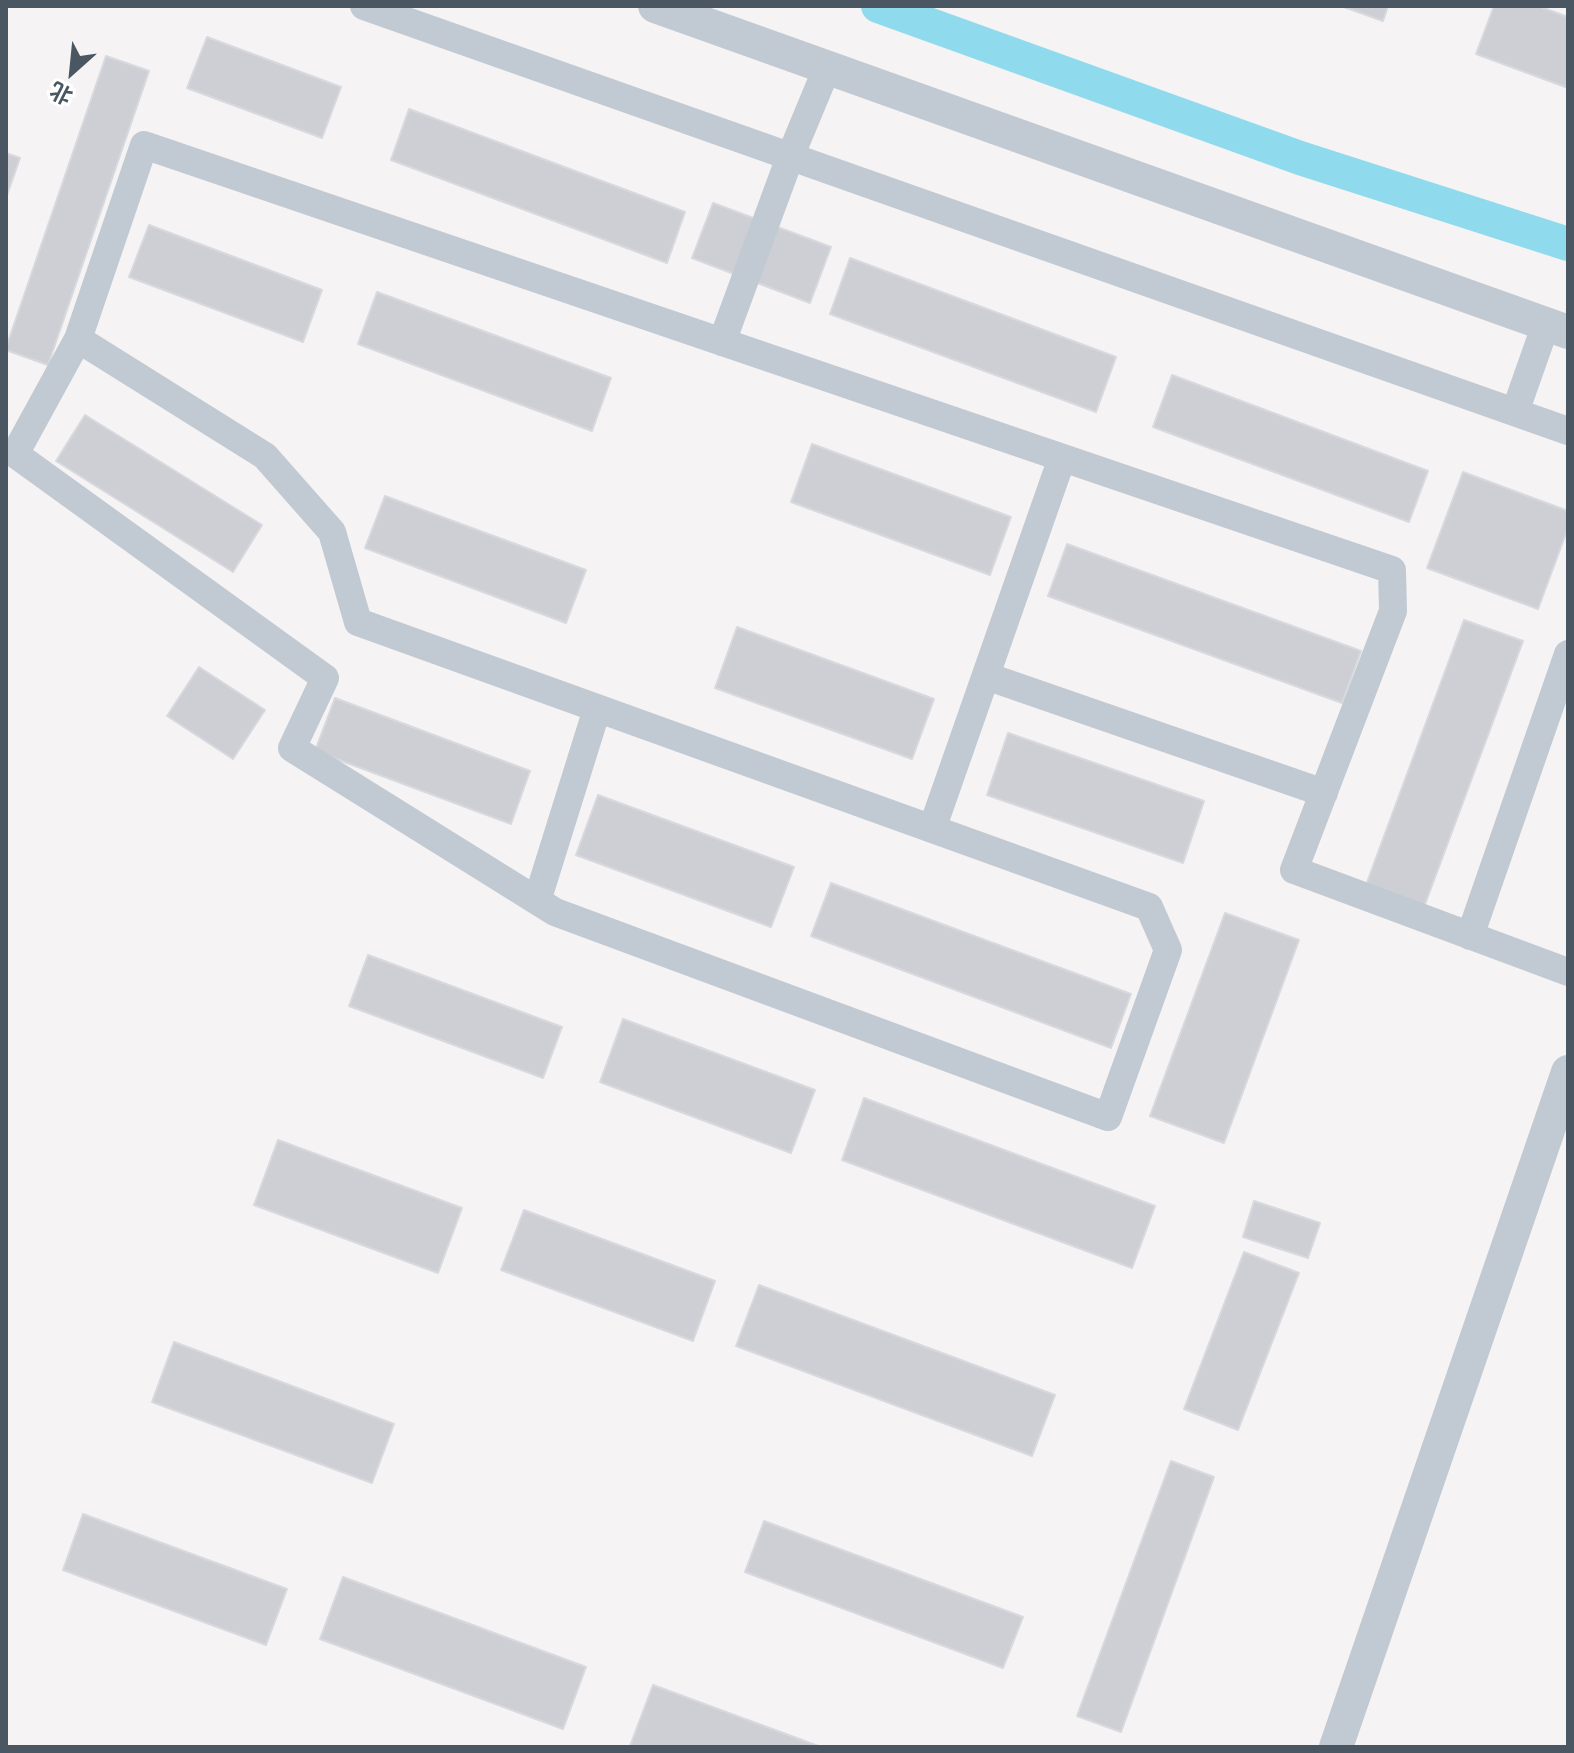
<!DOCTYPE html>
<meta charset="utf-8">
<style>
body{margin:0}
#map{position:relative;width:1574px;height:1753px;overflow:hidden;background:#f5f3f3;font-family:Lato,"Noto Sans SC",sans-serif}
canvas{display:block}
.frame{position:absolute;inset:0;border:8px solid #4a5661;pointer-events:none}
.north{position:absolute;left:32px;top:32px;width:80px;height:80px;-webkit-text-stroke:6px #fff;paint-order:stroke;rotate:207deg;font-size:22px;font-weight:700;line-height:32px;text-align:center;color:#4a5661}
.north::after{content:'';display:block;margin:auto;width:28px;height:36px;background:#4a5661;clip-path:polygon(50% 0,100% 100%,50% 72%,0 100%)}
</style>
<div id="map">
<canvas width="1574" height="1753"></canvas>
<div class="frame"></div>
<div class="north">北</div>
</div>
<script>
const ctx = document.querySelector('canvas').getContext('2d');
ctx.lineJoin = 'round';
function trace(path, color, width, dash) { ctx.strokeStyle = color; ctx.lineWidth = width; ctx.lineCap = dash ? 'butt' : 'round'; ctx.setLineDash(dash || []); ctx.stroke(path); }
function fill(path, color) { ctx.fillStyle = color; ctx.fill(path, 'evenodd'); }
const canal = new Path2D(`
 M878,6l422,152 268,86`);
const building = new Path2D(`
 M1341,6h47l-5,15z
 M1494,6h44l30,11v71l-92,-34z
 M207,37l134,50 -19,51 -135,-50z
 M106,56l43,15 -101,294 -42,-15v-2z
 M409,109l276,103 -18,51 -276,-103z
 M6,153l14,5 -14,40z
 M713,203l118,44 -21,56 -118,-45z
 M149,225l173,65 -19,52 -174,-65z
 M850,258l266,99 -20,55 -266,-98z
 M377,292l234,86 -19,53 -234,-87z
 M1172,375l256,96 -19,51 -256,-95z
 M85,415l177,110 -29,47 -177,-111z
 M812,444l199,73 -21,58 -199,-73z
 M1463,472l105,39v17l-30,81 -111,-41z
 M385,496l201,74 -20,53 -201,-75z
 M1067,544l294,107 -19,52 -294,-107z
 M1464,620l59,21 -99,266 -58,-22z
 M737,627l197,72 -22,60 -197,-71z
 M199,667l66,43 -32,49 -66,-43z
 M335,698l195,73 -19,53 -196,-73z
 M1008,733l196,68 -21,62 -196,-68z
 M598,795l196,72 -23,60 -195,-72z
 M831,883l300,111 -20,54 -300,-112z
 M1225,913l74,27 -75,203 -74,-27z
 M368,955l194,72 -19,51 -194,-72z
 M623,1019l192,71 -24,63 -191,-71z
 M864,1098l291,108 -23,62 -290,-108z
 M278,1140l184,68 -24,65 -184,-68z
 M1254,1201l66,22 -12,35 -65,-21z
 M524,1210l191,71 -22,60 -192,-71z
 M1244,1252l55,21 -61,157 -54,-21z
 M759,1285l296,110 -23,61 -296,-110z
 M174,1342l220,82 -22,59 -220,-81z
 M1171,1461l43,16 -93,255 -44,-16z
 M83,1514l204,75 -21,56 -203,-75z
 M764,1521l259,96 -20,51 -258,-96z
 M343,1577l243,90 -23,62 -243,-90z
 M653,1685l168,62h-188l-3,-1z`);
const minor = new Path2D(`
 M364,6l1204,425
 M78,339l187,117 67,76 26,90 791,285 19,43 -60,167 -553,-205 -263,-164 33,-70 -310,-224 63,-115 66,-194 1248,425 1,41 -99,259 274,102
 M722,342l68,-185 37,-89
 M1515,412l31,-88
 M986,676l338,117
 M932,829l130,-371
 M537,901l60,-192
 M1470,936l98,-282`);
const tertiary = new Path2D(`
 M655,6l913,326
 M1336,1747l232,-675`);
trace(canal, '#90daee', 34);
fill(building, '#cdcfd5');
trace(building, '#d7d9de', 2);
trace(minor, '#c1cad2', 28);
trace(tertiary, '#c1cad2', 34);
</script>
